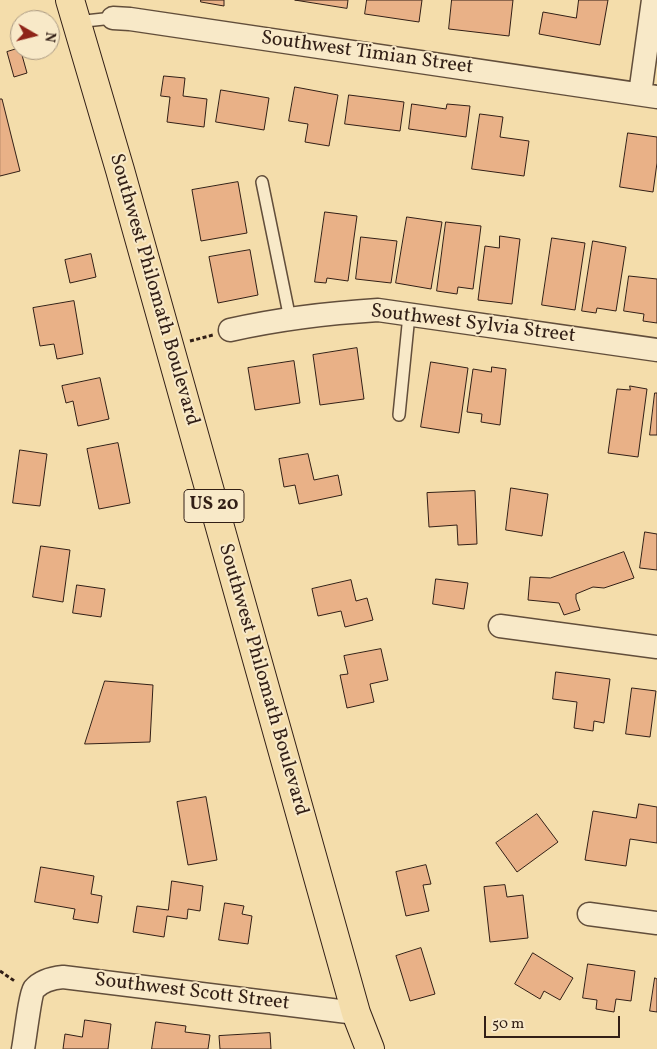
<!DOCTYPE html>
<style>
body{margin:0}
#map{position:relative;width:657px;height:1049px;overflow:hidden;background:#f4ddab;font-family:Vollkorn,serif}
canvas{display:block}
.north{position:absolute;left:10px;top:10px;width:50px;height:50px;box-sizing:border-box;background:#f8e9c8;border:1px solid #a99881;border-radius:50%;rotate:98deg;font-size:14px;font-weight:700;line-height:20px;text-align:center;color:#321f16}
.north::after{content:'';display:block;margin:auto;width:18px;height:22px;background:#8f2418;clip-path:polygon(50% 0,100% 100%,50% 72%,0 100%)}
.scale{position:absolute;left:484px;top:1016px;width:136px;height:22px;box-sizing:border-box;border:2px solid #321f16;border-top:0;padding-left:6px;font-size:15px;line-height:18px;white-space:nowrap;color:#321f16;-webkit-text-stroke:4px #f8e9c8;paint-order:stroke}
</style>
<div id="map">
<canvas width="657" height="1049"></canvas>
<div class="north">N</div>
<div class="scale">50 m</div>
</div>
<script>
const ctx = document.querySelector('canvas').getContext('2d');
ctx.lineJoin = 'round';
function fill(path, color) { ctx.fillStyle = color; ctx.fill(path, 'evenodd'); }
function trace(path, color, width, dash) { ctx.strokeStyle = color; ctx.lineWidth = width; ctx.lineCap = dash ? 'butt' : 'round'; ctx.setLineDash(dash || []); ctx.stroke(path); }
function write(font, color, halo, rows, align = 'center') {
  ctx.font = font + ' Vollkorn,serif'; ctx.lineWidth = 4; ctx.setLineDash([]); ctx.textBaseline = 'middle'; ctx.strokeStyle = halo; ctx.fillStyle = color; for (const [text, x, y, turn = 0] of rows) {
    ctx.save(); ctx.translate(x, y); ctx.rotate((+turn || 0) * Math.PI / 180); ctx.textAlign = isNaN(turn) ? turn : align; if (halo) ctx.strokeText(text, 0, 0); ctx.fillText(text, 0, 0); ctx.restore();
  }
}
const building = new Path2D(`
 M201,0h23v6l-23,-4z
 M295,0h53l-1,8z
 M367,0h55l-3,22 -54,-8z
 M452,0h61l-4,36 -60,-7z
 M579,0h29l-8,45 -61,-11 4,-22 33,6z
 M20,48l7,25 -13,4 -7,-25z
 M164,76l21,2 -2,18 24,3 -3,28 -37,-5 3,-25 -9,-1z
 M295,87l43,8 -9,51 -24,-4 3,-18 -19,-3z
 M221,90l48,8 -5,32 -48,-8z
 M349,95l55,7 -4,29 -55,-7z
 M0,99h2l18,72 -20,5z
 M412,104l34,5 1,-5 23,2 -4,31 -57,-8z
 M480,114l23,3 -3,20 29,4 -5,35 -52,-7z
 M628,133l29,4v26l-4,29 -33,-5z
 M238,182l9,51 -46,8 -9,-51z
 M325,212l32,4 -9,65 -21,-3 -1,5 -11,-1z
 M407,217l35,5 -11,67 -35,-6z
 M446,222l35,4 -8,63 -15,-2 -1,7 -20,-3z
 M500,236l20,3 -8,65 -34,-4 7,-54 14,2z
 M361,237l36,4 -6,42 -35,-4z
 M552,238l33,5 -10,67 -33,-5z
 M593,241l33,6 -10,64 -19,-3 -1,5 -14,-2z
 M250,250l8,45 -40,8 -9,-46z
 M91,254l5,23 -26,6 -5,-23z
 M629,276l28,3v44l-14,-2 1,-7 -20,-3z
 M74,301l9,53 -26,5 -3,-15 -14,2 -7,-38z
 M357,348l7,51 -44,6 -7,-50z
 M294,361l6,42 -45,7 -7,-42z
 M431,362l37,6 -9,65 -38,-6z
 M492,367l14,2 -6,56 -19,-3 1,-8 -15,-2 6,-43 18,3z
 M100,378l9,41 -31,7 -5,-25 -7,2 -4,-17z
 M630,386l17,3 -9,68 -30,-4 9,-64 13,1z
 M655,393h2v42h-7z
 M118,443l12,60 -31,6 -12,-60z
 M20,450l27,4 -7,52 -27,-3z
 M308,454l6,26 24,-5 4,20 -43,9 -4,-19 -11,2 -5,-28z
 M511,488l37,6 -6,42 -36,-6z
 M475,491l2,53 -19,1 -1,-20 -28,2 -2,-34z
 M645,532l12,2v36l-17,-2z
 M41,546l29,4 -7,52 -30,-5z
 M624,552l10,26 -30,10 -11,-1 -17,7v5l4,11 -16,5 -5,-12 -31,-3 2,-23 20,1z
 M436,579l32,4 -4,26 -31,-5z
 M351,580l5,21 11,-3 6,22 -28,7 -4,-16 -23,5 -6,-27z
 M77,585l28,4 -4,28 -28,-4z
 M381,649l7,31 -18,4 4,18 -27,6 -7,-33 8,-1 -4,-18z
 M556,672l54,7 -6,44 -10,-2 -1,10 -19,-3 3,-26 -24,-3z
 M105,681l48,4 -3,57 -65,2z
 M632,688l24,3 -6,46 -24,-3z
 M206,797l11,63 -29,5 -11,-63z
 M639,804l18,3v36l-27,-4 -4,27 -41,-6 8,-49 43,7z
 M537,814l21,28 -41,30 -21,-29z
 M426,865l5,19 -8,1 6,26 -23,5 -10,-44z
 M41,867l53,9 -3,18 11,2 -4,27 -25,-4 2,-10 -40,-7z
 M172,881l31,5 -3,25 -12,-2 -1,10 -20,-3 -3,21 -31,-5 4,-26 31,4z
 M505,885l2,12 16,-2 5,43 -38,4 -6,-55z
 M225,903l19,3 -2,8 10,2 -4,28 -29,-4z
 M421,948l14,46 -25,7 -14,-45z
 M533,953l40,25 -13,22 -16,-9 -4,8 -25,-15z
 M588,964l47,7 -4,30 -15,-2 -2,13 -18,-3 1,-9 -14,-2z
 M655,978l2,1v33l-7,-1z
 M85,1020l26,4 -3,25h-45l2,-15 17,3z
 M156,1022l30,4 -1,6 25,3 -2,14h-56z
 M270,1033l1,16h-51l-1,-13z`);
const path = new Path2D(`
 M190,341l23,-6
 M0,971l16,11`);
const service = new Path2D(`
 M76,22l37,-4
 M262,182l28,137
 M399,415l10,-100`);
const minor = new Path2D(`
 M113,18l17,1 527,78
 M640,94l13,-94
 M230,330c49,-11 99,-17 148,-20l279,40
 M500,626l157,21
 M589,914l68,9
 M23,1049c2,-10 7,-54 11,-60 7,-8 19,-11 29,-12l293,36`);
const trunk = new Path2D(`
 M70,0l50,170 236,843 14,36`);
const shields = [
 [214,506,60]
];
const shieldNames = [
 ["US 20",214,506]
];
const streetNames = [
 ["Southwest Timian Street",367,54,8],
 ["Southwest Philomath Boulevard",153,290,74],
 ["Southwest Sylvia Street",473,325,7],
 ["Southwest Philomath Boulevard",262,680,74],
 ["Southwest Scott Street",192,993,7]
];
fill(building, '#e9b187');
trace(building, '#321f16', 1);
trace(service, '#624e3b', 14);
trace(minor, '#624e3b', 25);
trace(trunk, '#321f16', 30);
trace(path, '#321f16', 3, [4, 2.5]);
trace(service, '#f8e9c8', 11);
trace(minor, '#f8e9c8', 22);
trace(trunk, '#f4ddab', 28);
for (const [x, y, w] of shields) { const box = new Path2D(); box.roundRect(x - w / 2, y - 16.5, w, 33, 4); ctx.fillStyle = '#f8e9c8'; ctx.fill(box); trace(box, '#321f16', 1); }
write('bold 19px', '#321f16', null, shieldNames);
write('20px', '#321f16', '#f8e9c8', streetNames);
</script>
